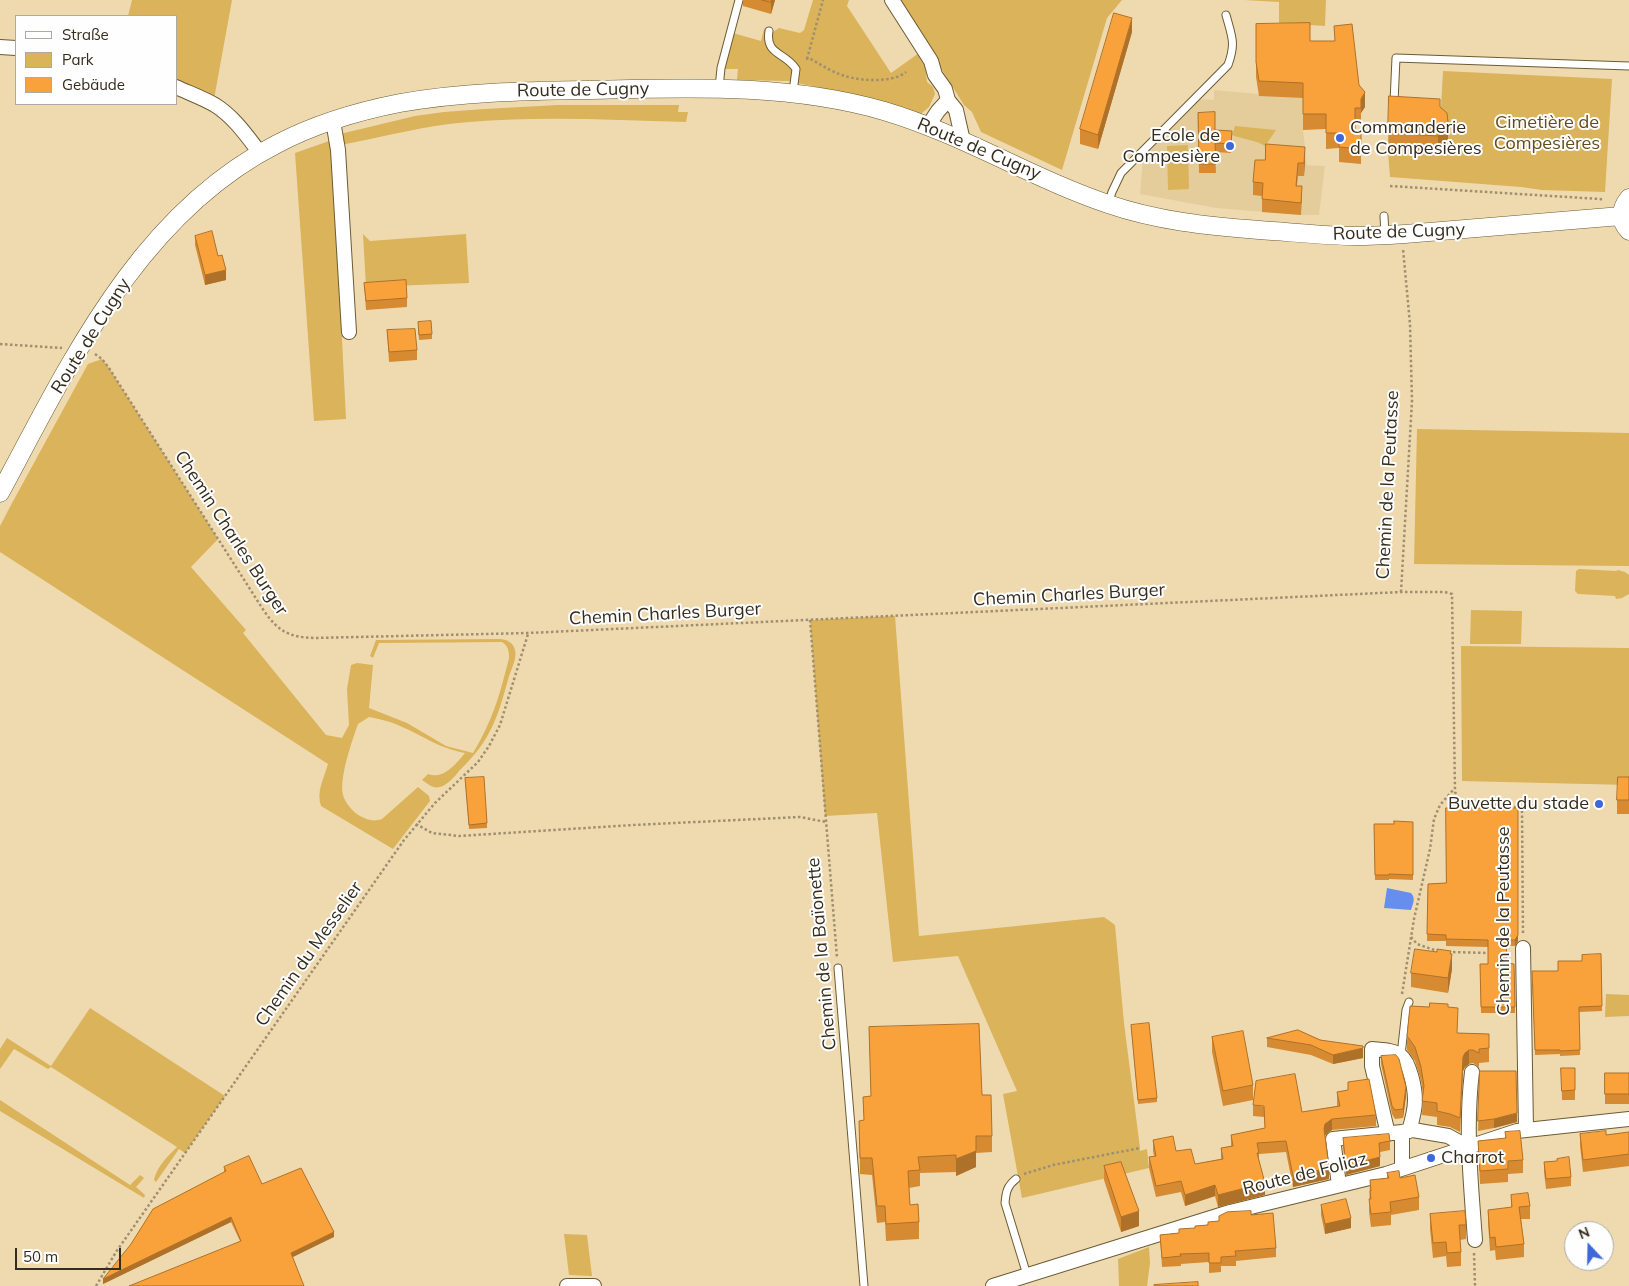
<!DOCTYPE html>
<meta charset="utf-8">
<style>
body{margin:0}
#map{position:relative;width:1629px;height:1286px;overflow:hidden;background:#efdaaf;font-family:Mulish,sans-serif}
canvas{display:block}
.legend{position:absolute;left:15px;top:15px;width:162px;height:90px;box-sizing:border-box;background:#fefefe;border:1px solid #adaaa4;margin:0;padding:6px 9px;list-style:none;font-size:15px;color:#342c1c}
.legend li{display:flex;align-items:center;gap:10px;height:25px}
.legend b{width:25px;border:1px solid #adaaa4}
.north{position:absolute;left:1564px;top:1221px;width:50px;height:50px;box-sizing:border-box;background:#fefefe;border:1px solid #adaaa4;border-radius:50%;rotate:339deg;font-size:14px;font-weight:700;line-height:20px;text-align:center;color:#342c1c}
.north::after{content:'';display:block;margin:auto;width:18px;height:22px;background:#3e67d9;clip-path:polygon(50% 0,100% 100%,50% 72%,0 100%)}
.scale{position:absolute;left:15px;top:1248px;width:106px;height:22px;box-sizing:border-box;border:2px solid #342c1c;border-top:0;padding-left:6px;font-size:15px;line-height:18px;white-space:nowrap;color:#342c1c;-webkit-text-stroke:4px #fefefe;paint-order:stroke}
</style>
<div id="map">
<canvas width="1629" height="1286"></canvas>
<ul class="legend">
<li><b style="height:6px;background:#fff"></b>Straße</li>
<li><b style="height:14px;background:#dab35a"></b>Park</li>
<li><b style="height:14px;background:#f9a23b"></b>Gebäude</li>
</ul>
<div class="north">N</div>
<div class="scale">50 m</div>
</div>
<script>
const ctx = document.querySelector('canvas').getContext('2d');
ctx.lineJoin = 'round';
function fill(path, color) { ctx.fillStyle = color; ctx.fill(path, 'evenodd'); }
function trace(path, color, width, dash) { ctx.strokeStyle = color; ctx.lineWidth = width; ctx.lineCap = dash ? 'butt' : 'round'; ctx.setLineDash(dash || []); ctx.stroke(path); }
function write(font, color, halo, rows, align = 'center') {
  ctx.font = font + ' Mulish,sans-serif'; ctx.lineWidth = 4; ctx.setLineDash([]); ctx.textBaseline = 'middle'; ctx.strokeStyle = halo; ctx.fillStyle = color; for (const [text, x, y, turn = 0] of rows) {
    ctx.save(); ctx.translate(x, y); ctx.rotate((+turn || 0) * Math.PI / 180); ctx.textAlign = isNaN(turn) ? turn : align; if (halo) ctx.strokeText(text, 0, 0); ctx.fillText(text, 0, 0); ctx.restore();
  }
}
const built = new Path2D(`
 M1214,90l89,8v32l4,35 18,1 -6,49h-18l-85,-7 -76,-14 3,-36 57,-59 14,1z`);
const green = new Path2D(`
 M132,0h100l-18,99 -38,-17v-66h-48z
 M813,0h36l-2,6 44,67 28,-20 6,11 2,18 6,5 2,7 -6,13 -7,6h-7l-53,-16 -74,-16 -51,-1 1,-11h-13l8,-36 28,8 3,-12 9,3 6,-4 21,5 4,-3z
 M898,0h224l-15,18 -45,152 -81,-38 -9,-20 -8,-7z
 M1244,0h82l-1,26 -46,-3v-21z
 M1443,71l169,8 -7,113 -63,-2 -21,-3 -131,-10 -2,-25 50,3 1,-7 3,-1 5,-6v-9l-58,-27 52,2z
 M558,105h121l-1,7h10l-2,10c-72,-2 -145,-6 -217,0 -43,3 -86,15 -128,23l-1,-11 75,-18 29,-4 40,-3z
 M1235,126l41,4 -11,16c-9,-6 -23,-7 -33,-11z
 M332,140l14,279 -32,2 -19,-268z
 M1188,145l1,44 -21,1 -1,-44z
 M363,234l7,7 96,-7 3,49 -103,4z
 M102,359l7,9 109,171 -27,28 55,63 -3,3 83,102 16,3 7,-13 -2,-36 4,-24 6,-2 16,2 -4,43 38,15 39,23 27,7c20,-33 27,-59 36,-95 0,-8 -1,-12 -7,-16l-123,1 -6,15 -3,-2 6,-16 125,-1c6,1 12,3 14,11 2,8 -3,18 -6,26 -11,41 -18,64 -49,94 -5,6 -12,15 -20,17 -7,2 -12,-3 -18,-7l6,-6c15,6 28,-10 37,-21 -27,-5 -41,-17 -65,-27 -10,-5 -21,-7 -31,-9l-11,7c-6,17 -19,54 -15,71 2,8 10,17 17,21 8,4 13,6 22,3l36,-32 11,9 1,5 -37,48 -72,-43c-5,-14 3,-28 7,-42l-328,-212v-26l11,-21 77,-141z
 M1417,429l212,4v133l-215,-2z
 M1579,569l37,2 2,-1 7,2 4,3v19l-7,4 -6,1 -1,-3 -37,-2 -3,-3 1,-20z
 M1471,610l51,1 -1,33h-51z
 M895,616l24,320 185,-19 11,8 9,98 16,125v3l7,-2 2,19 -127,30 -19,-104 14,-3 -59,-135 -65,6 -16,-149 -52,3 -15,-196z
 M1461,646l168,2v137l-167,-4z
 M1606,994l23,1v21l-24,1z
 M90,1008l135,88 -40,57 -6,-4 -23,33 -2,-2c3,-14 14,-24 23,-33l-126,-80 -3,2 -34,-20 -14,20v-20l7,-11 44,28z
 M0,1100l130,85 10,-10 4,3 -8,9 9,8 -1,3 -144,-87z
 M564,1234l23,1 5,41 -23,-1z
 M1149,1247l1,16 -3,23h-28l-1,-27z`);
const water = new Path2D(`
 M1387,888l24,5c5,5 2,11 0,17l-27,-2z`);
const path = new Path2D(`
 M806,59l3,-1c9,5 18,11 28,15 16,8 55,11 69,-1
 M807,59l16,-59
 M1390,186l210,13 3,1
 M0,344l62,4
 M95,354l7,5 7,9 155,243c15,21 25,26 50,27l214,-5 873,-41h44l7,2 3,198 5,9 4,1 54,5 4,2 1,126
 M1401,592l11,-191 -2,-77 -7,-75
 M810,620l27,338
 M416,824l16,9 27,3 174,-11 167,-8 26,5
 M1411,937l6,7 23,8
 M1448,952l42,1
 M1402,994l12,-75 16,-70 4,-30 6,-14 14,-16
 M1024,1174l29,-9 87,-17
 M1474,1253l1,33
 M96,1286l20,-34 288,-412 31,-37 43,-41 11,-16 11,-21 28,-91`);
const service = new Path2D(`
 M769,31c-4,24 16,21 27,38l-3,23
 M719,88l2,-20 18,-68
 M1394,102l2,-44 233,8
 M1108,204l4,-12 9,-19 107,-108c8,-22 4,-28 -2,-50
 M1384,216l1,19
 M838,968l26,318
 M1401,1055l5,-45 3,-8
 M1016,1179c-9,7 -10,13 -11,24l22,72`);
const minor = new Path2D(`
 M892,0l39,61 4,14 10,14 3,11 8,10 7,31
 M0,47l16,1
 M176,87c13,6 27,11 39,18 19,12 32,31 45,48
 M333,121l5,29 11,182
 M928,126l10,-15 10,-11
 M1523,948l3,181
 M1472,1072c-7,56 -1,112 3,168
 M1388,1134l-16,-68v-17c8,1 23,1 29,7 9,7 14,33 14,44 0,10 -3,21 -6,31
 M1402,1168v-36l11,-2 35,6 20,11
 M1339,1185l-6,-46 69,-7
 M567,1286h27
 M993,1286l237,-74 156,-38 131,-43 112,-12`);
const tertiary = new Path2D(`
 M1629,198c-9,11 -10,23 0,33
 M0,493c70,-130 139,-279 277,-349 38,-20 82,-33 123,-41 62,-11 124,-12 186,-13 99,-2 201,-7 298,21 78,23 147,67 224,93 49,17 100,22 151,26 32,2 65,6 97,6 16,0 33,-1 49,-2l216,-18`);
const wall = new Path2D(`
 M743,0h32l-4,14 -28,-8z
 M1256,24l54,17 49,44 6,22 -4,6v10h-6v9h6v32l-22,-2v-14l-13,1v-20l-23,1v-32l-44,-2 -3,-19z
 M1132,32l-34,117 -18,-5v-15z
 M1389,96l51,11 8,34 -10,9v5l-50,-3z
 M1198,113l17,17 17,10 -1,13 -16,-1 1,21h-17z
 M1265,160h40l-1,16h-6l-1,10 5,13 -1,16 -39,-3v-16l-9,-1v-13z
 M195,236l31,44 -21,5 -10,-40z
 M364,283l43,15v9l-41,3z
 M418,327l14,7v5l-13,1z
 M387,330l30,20v10l-28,2z
 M1629,777v37h-12v-14z
 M465,778l22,45v5l-18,1z
 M1518,808v133l-3,5h-9l1,17 7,1 1,49h-34l-1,-49h8v-17l-42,-1v-5h-19l1,-57 18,-1z
 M1413,822v58l-24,-1v1h-14l-1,-56h20z
 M1451,954l1,15 -4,24 -37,-6v-14z
 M1601,954l1,57 -23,1 1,43 -20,1v-2l-25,1 -3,-84h26z
 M1429,1007h19l9,26 32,1v28l-10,1v4l-6,-4 -4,1 -4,3 -2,4 -3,61 -10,-5 -13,-2v-8l-15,-2 1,-22 -2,-12 -6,-20 -8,-11v-14z
 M1131,1025l26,73v4l-19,2z
 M869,1027l113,68 10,41v16l-16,1v14l-20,9v-4l-36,1v13l-11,2 1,17 9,17v17l-33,2 -1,-19 -8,1 -5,-48 -12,-1 -1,-53 5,-1 -1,-23 8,-1z
 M1298,1030l65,28 -30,6 -22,-9 -44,-8v-9z
 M1212,1037l41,48v15l-30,6 -11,-54z
 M1381,1056l25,40 -3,22 -8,1 -3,-5 -11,-50z
 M1561,1068h14v32h-13z
 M1480,1071l37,51 -23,6 -16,3z
 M1605,1073h24v31h-24z
 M1348,1082l28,33v11l-44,4 -7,5 4,44 -36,8 -7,-35 -27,2v6l6,35 -47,12 -3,-11 -30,10 -4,-14 -25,5 -7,-29v-11l5,-1 -1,-5v-11l23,11 19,13 26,-5v-11l10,-2v-11l34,-7 -1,-11 -11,-1v-11l49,7 35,-6v-14l11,-2z
 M1505,1132l18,28v13l-15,1v8l-28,2 -2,-43 27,-3z
 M1629,1132v34l-46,6 -3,-26v-12l26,1z
 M1343,1138l47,3v9l-10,2v14l-34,9 -3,-28z
 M1557,1161l14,16v9l-25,3 -2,-17v-10z
 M1104,1166l35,60 -18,6 -17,-52z
 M224,1167l38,17 72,53 -94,4 -9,-19 -128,62 121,-112z
 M1387,1173l13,5 19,19v13l-28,5v10l-20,2 -2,-15 1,-32 17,-2z
 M1511,1195l19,11v13h-9l3,25v13l-28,3 -1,-10 -5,1 -2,-28v-13l23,-2z
 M1321,1205l30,23 -26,6 -4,-19z
 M1430,1214l36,11v14l-6,1 1,12v14l-14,1 -1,-11 -13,2 -3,-29z
 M1251,1215l25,33v9l-40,4v5h-15v6l-12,1v-11l-28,2v2l-19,1 -2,-32 19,-2 40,-12z`);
const shadedWall = new Path2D(`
 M771,0h4l-4,14z
 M1132,18v14l-34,117v-14z
 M1365,92v15l-4,6v-14z
 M1448,122v19l-10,9v5v-24z
 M1305,147v13l-1,16v-13z
 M226,270v10l-21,5v-10z
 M1518,935v6l-3,5v-6z
 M1452,954v15l-4,24v-15z
 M1363,1048v10l-30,6v-9z
 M1469,1050v14l-4,3 -2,4 -3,61 3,-75 2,-4z
 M1406,1087v9l-3,22v-9z
 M1517,1113v9l-23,6v-9z
 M1332,1119v11l-7,5 -1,-6 1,-5z
 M976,1151v16l-20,9v-17z
 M1380,1157v9l-34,9v-9z
 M1329,1168v11l-36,8v-11z
 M1265,1183v12l-47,12v-12z
 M1215,1185v11l-30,10v-11z
 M1139,1211v15l-18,6v-15z
 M231,1217v5l-128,62v-5z
 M1351,1218v10l-26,6v-10z
 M334,1232v5l-43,21v-5z`);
const building = new Path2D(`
 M762,0h9v2z
 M1114,13l18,5 -34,117 -18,-6z
 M1310,23v18h25l-1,-15 18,-2 7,61 6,7 -4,7v9h-6v24h6v17l-22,-2v-14h-13v-19h-23v-31l-44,-2 -3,-19v-38z
 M1389,96l51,3v8l7,6 1,9 -10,9v5l-50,-3z
 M1215,112v18l17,1 -1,13 -16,-1 1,21h-17l-1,-51z
 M1266,144l39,3 -1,16h-6l-2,23h6l-1,17 -39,-4 1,-16 -10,-1 2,-22h10z
 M212,231l6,25 4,-1 4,15 -21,5 -10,-39z
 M406,280l1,18 -41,3 -2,-18z
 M431,321l1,13 -13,1 -1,-13z
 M415,329l2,21 -28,2 -2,-22z
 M484,777l3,46 -18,2 -4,-47z
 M1618,777h11v23h-12z
 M1446,808h72v127l-3,5h-9l1,23 7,1 1,43h-34l-1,-43h8v-24l-42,-1v-4l-19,-1 1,-50 18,-1z
 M1394,821l19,1v53l-24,-1v1h-14l-1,-51h20z
 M1415,949l22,3v-3l14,2 -1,3h2l-4,24 -37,-5z
 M1601,954l1,52 -23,1 1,43 -20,1v-1h-25l-3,-79h26v-10h24v-6z
 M1430,1003l18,1v3l10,1 -1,25 32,1v14l-10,1v4l-6,-3h-4l-4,3 -2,4 -3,61 -10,-4 -13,-3v-8l-15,-2 2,-15 -3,-19 -6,-20 -8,-11 3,-30 19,1z
 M1149,1023l8,75 -19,2 -7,-75z
 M979,1024l3,71h9l1,41h-16v15l-20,8v-4l-38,2 2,13 -12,1 2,34 8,-1 1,18 -33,2 -1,-18h-8l-5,-48h-12l-1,-37 5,-1 -1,-23 8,-1 -2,-69z
 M1298,1030l22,10 43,6v2l-30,7 -22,-10 -44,-7z
 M1243,1031l10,54 -30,6 -11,-54z
 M1396,1055l3,4 7,28 -3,22 -8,1 -3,-4 -11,-50z
 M1561,1068h14v22l-13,1z
 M1480,1071h36l1,42 -23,6 -16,2z
 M1605,1073h24v21h-24z
 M1295,1074l7,38 38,-6 -3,-14 11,-2v-8l21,-3 7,36 -44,4 -7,5 -1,5 5,39 -36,8 -7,-35 -29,2 2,10h-2l8,30 -47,12 -3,-10 -30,10 -4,-14 -25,5 -7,-29 7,-1 -3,-16 20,-4 3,15 15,-2 4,15 28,-5 -2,-11 12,-2 -2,-11 34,-7 -1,-22 -11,-1 3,-24z
 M1520,1131l3,29 -15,1v8l-28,2 -2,-30 28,-3 -1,-6z
 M1606,1131v4l23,-3v22l-46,6 -3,-26z
 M1389,1134l1,7 -11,2 1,14 -34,9 -3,-28z
 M249,1156l13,28 39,-16 33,64 -43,21 13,33h-175l112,-45 -10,-24 -128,62 28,-35 22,-35 73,-38 -2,-4z
 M1569,1157l2,20 -25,2 -2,-17 13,-1v-2z
 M1121,1162l18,49 -18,6 -17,-51z
 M1399,1171l1,7 15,-3 4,22 -29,5 1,10 -20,2 -2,-15h2l-1,-8h1l-1,-11 19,-2 -2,-5z
 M1528,1193l2,13 -11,1 5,37 -28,3 -1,-10 -5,1 -2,-28 24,-3 -1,-12z
 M1346,1199l5,19 -26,6 -4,-19z
 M1251,1211v4l22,-2 3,35 -41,3 1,5 -15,1v6h-12v-10l-29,1 1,2 -19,2 -2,-23 19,-2v-4l16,-1v-2l13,-1v-3l11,-1v-5l8,-4z
 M1465,1211l1,14h-7l2,27 -14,1 -1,-11 -13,1 -3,-29z
 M1198,1282v4h-44v-1z`);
const markers = [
 [1340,138,5,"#3e67d9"],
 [1230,146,5,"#3e67d9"],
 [1599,804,5,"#3e67d9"],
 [1431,1158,5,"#3e67d9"]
];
const streetNames = [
 ["Route de Cugny",583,90,-1],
 ["Route de Cugny",979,149,23],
 ["Route de Cugny",1399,232,-2],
 ["Route de Cugny",91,336,-58],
 ["Chemin de la Peutasse",1388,485,-87],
 ["Chemin Charles Burger",231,533,57],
 ["Chemin Charles Burger",1069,595,-3],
 ["Chemin Charles Burger",665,614,-3],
 ["Chemin de la Peutasse",1504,921,-90],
 ["Chemin du Messelier",309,954,-55],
 ["Chemin de la Baïonette",822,954,-95],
 ["Route de Foliaz",1305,1174,-14]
];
const parkNames = [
 ["Cimetière de",1547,123],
 ["Compesières",1547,144]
];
const poiNames = [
 ["Commanderie",1350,128],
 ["de Compesières",1350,149],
 ["Ecole de",1220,136,"right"],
 ["Compesière",1220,157,"right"],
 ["Buvette du stade",1589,804,"right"],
 ["Charrot",1441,1158]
];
fill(built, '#e5cd9b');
fill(green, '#dab35a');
fill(water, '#668eef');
trace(service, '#6c5b33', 9);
trace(minor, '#6c5b33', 16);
trace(tertiary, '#6c5b33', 19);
trace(path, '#9f8f70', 2.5, [2.5, 2.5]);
trace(service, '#fff', 7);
trace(minor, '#fff', 14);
trace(tertiary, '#fff', 18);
fill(wall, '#d68b33');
fill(shadedWall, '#ae7129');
fill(building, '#f9a23b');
trace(building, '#ae7129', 1);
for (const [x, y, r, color] of markers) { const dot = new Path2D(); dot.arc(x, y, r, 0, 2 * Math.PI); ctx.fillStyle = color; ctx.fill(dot); trace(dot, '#fefefe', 2); }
write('18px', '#342c1c', '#fefefe', streetNames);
write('18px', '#634d1b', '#fefefe', parkNames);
write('18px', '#342c1c', '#fefefe', poiNames, 'left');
</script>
